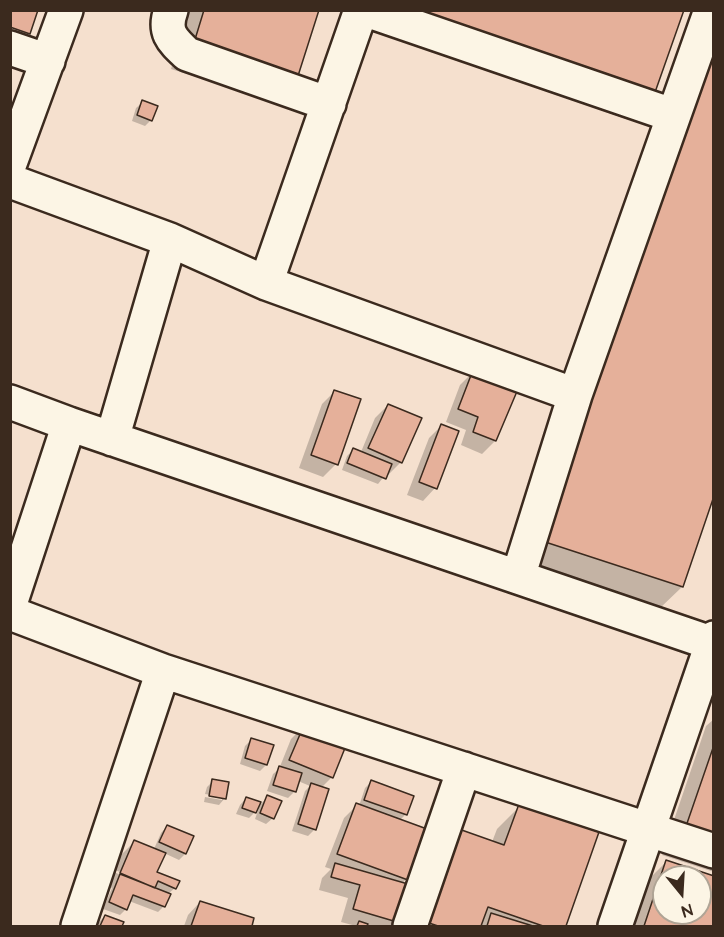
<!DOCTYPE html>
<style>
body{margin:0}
#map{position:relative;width:724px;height:937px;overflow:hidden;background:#f5e0ce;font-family:"Architects Daughter",sans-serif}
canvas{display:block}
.frame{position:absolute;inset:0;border:12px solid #3b2a1e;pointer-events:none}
.north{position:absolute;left:652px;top:865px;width:60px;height:60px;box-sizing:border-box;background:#fcf5e5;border:2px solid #afa495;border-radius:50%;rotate:162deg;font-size:16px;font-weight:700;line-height:24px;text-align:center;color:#3b2a1e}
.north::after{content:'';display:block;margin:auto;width:21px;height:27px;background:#3b2a1e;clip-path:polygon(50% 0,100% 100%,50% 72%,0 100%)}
</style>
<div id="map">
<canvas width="724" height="937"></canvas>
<div class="frame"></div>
<div class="north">N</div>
</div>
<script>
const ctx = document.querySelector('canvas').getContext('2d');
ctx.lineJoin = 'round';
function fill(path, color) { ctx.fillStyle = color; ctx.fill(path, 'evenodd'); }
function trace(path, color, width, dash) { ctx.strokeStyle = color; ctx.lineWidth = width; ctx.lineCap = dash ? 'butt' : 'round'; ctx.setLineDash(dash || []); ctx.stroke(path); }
const shadow = new Path2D(`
 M10,10l19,23 -19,18z
 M189,10h129l-45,91 -102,-32z
 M698,11l-16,576 -23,22 -145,-47z
 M352,24l300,74 -23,22z
 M143,102l8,18 -6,6 -13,-5 4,-13z
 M473,372l43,17 -21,52 -13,13 -21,-9 5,-15 -20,-8 14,-37z
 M335,391l1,73 -13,13 -24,-9 23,-64z
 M388,405l13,57 -13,13 -2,-1 -8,10 -36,-14 5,-14 6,-6 8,2 14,-34z
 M442,425l-7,63 -12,13 -16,-6 22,-57z
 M714,719v153l-52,-17 44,-129z
 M304,726l28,51 -11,11 -6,41 -7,7 -16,-5 13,-40 5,-5 -12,-5 -3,10 -7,7 -21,-7 6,-17 6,-5 12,-30z
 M252,739l14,26 -6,6 -20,-7 5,-18z
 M213,781l12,17 -6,7 -15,-3 1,-5 17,3v-3l-17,-3 2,-7z
 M371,782l35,32 -6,6 6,59 -4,5 -6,37 -6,5h-34l-15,-4 7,-24 -29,-8 3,-12 9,-9 -6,-2 19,-49 13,-13 2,1 6,-18z
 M267,797l6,21 -7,6 -11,-5 4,-11 -10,10 -13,-4 4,-9 6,-7 15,6z
 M520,806l77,27 -33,93h-157l85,-84 5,-13z
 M167,826l25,11 -7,17 -6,6 -15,-7 -9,19 20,16 -6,5 -5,13 -6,6 -29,-11 -3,8 -6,6 -17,-6 9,-21 -4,-2 6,-14 32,14v-4l-31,-12 7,-16 13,-13 19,8 7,-16z
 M666,862l48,15v49h-85l14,-41zM664,877h36v36h-36z
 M200,902l52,17 -2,7h-66l4,-11z
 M105,916l17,6 -2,4h-25z`);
const building = new Path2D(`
 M10,10h28l-8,24 -20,-7z
 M204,10h115l-22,69 -104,-33z
 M401,10h283l-31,88z
 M714,10v486l-31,91 -147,-48z
 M142,100l16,6 -6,15 -15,-6z
 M473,370l45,19 -22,52 -23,-9 5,-15 -20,-8z
 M334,390l27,9 -23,66 -27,-10z
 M388,404l34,14 -20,45 -34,-15z
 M441,424l18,7 -22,58 -18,-7z
 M353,448l39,16 -6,15 -39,-16z
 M304,725l43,18 -14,35 -44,-18z
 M251,738l23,7 -7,20 -22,-7z
 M714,745v97l-30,-10z
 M279,766l23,7 -6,19 -23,-7z
 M212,779l17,3 -3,17 -17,-3z
 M371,780l43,16 -7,19 -43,-15z
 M311,783l18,6 -13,41 -18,-6z
 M267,795l15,6 -8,18 -14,-6z
 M246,797l15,5 -5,11 -14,-5z
 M356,803l71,26 -19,51 -71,-26z
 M519,804l80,28 -33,94h-23l-55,-19 -7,19h-43l-15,-5 33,-93 48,17z
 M167,825l27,11 -8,18 -27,-12z
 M134,840l32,13 -9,19 23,9 -4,8 -18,-8 -3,7 -35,-15z
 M666,860l48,16v50h-70zM664,877h36v36h-36z
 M335,863l73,21 -11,38 -44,-13 7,-24 -29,-8z
 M120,874l51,20 -6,13 -32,-12 -6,15 -18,-8z
 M200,901l54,17 -2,8h-61z
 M491,913l42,13h-46z
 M105,915l19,7 -2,4h-22z
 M359,921l9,3 -1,2h-10z`);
const minor = new Path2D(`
 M171,10c-8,22 1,30 16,44l142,50
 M366,10l306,105
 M10,48l38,13
 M10,163l56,-153
 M10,181l160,59
 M266,283l95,-273
 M10,402l59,22 645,220
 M112,439l58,-199 96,43 309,112
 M518,577l57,-182 136,-385
 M10,604l59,-180
 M10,613l153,58 551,180
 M78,926l85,-255
 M410,926l54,-157`);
const tertiary = new Path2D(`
 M615,926l99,-288`);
fill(shadow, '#0003');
fill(building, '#e5b09a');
trace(building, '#3b2a1e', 1.5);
trace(minor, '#3b2a1e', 38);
trace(tertiary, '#3b2a1e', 38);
trace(minor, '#fcf5e5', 33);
trace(tertiary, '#fcf5e5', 33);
</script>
